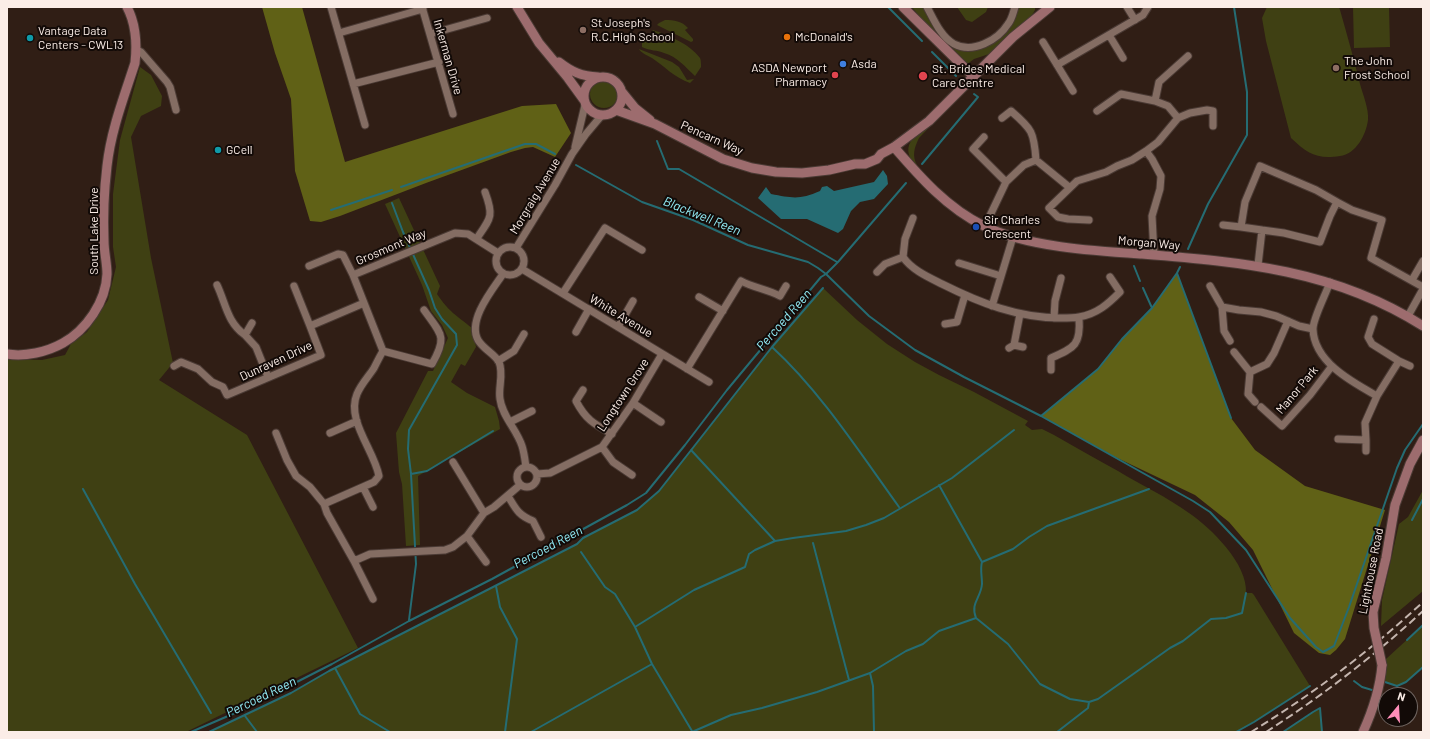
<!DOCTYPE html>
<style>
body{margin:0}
#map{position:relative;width:1430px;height:739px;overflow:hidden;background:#301e15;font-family:Barlow,sans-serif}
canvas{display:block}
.frame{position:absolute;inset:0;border:8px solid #fbede7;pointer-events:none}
.north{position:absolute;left:1378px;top:687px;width:40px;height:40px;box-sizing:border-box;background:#120a07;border:1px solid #6f6561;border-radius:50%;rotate:18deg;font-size:11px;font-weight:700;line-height:16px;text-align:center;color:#fbede7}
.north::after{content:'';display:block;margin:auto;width:14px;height:18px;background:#ff8eb9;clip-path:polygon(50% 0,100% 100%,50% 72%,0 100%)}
</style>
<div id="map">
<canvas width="1430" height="739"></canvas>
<div class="frame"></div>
<div class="north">N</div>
</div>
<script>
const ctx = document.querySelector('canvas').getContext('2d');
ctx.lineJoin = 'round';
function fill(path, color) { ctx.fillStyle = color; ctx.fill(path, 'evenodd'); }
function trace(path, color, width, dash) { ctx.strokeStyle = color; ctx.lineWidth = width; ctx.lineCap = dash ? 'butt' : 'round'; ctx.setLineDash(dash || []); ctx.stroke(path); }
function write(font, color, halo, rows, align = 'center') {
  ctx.font = font + ' Barlow,sans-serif'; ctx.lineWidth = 4; ctx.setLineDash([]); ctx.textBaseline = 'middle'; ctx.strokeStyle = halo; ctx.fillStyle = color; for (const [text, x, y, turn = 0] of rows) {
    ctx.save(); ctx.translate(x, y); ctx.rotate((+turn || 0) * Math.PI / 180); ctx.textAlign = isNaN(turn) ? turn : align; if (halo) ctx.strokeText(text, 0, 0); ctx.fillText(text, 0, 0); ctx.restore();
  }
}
const green = new Path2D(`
 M912,7h12l35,41c13,-3 42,-8 49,-18 5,-7 7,-15 9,-23h18v3l-4,7 -25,20 -17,17 -15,5 -8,6 -42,-43z
 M957,7h31l-2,5 -14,10 -6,-2z
 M1267,7h72l1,3c7,25 14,49 20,74 3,11 9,25 8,36 -2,15 -12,34 -28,36 -23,4 -33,-3 -49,-18l-25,-97 -4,-23z
 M1353,7h36l1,40 -36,1z
 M665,20c9,0 17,1 23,8l-3,2 8,9v2l-2,1 -34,-17 2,-2z
 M653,30c15,5 37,14 47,28 1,2 1,6 1,9l-6,9c-10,-9 -17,-19 -31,-23 -7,-3 -14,-2 -22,-6v-7l7,-2z
 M639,49l33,13 7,5 8,13 7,-1 -4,4c-15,-5 -26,-17 -38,-25 -5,-3 -11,-5 -13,-9z
 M990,64l-71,74c-5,10 -7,18 -2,27l-2,1c-5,-8 -10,-15 -4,-25l20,-17z
 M140,67l11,8 11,21 -1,10 -20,10 -10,21 20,121 22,105 -14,17 88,55 111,213 -172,84h-179v-373l35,1 23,-5 6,-11 16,-12 21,-32 8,-33 -3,-20v-53l7,-54z
 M590 94a14 14 0 1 1 28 0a14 14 0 1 1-28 0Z
 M399,198l41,88 -3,8c12,18 19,21 35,34l4,19 -11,19 -4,-2 -10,18 16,11 28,14 4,14 1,8 -82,47 2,69 -14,1 -4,-62 -3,-12 -3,-39 32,-62h5l15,-33 -6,-13 -11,-14 -9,-26 -37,-81z
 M823,288l34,32 30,24 28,18 24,13 35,17 54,29 -3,4 7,5 10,-1 12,6c21,12 42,24 64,36 23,14 49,26 71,42 22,15 59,51 57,80h6l2,2 56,91 -56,36 -18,10h-1027l82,-39 38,-22 248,-127 6,-6 54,-28 22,-19 113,-144z
 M1423,490v101l-42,35 1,-26 17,-76 9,-7z
 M1423,625v42l-17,15 -9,4 -12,-4 1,-23z
 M1320,708l2,24h-39l30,-20z`);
const forest = new Path2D(`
 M262,7h40l43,155 177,-56 34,-2 15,29 -16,24 -22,-10 -8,1 -14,4 -85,31 -86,33 -19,6 -11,-1 -15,-50 -4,-72 -16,-46z
 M1177,273l54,145 24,32 50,36 80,24 -40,129 -9,11 -6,5 -11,-2 -25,-20 -41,-83 -24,-28 -34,-27 -82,-39 -72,-40 57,-47 24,-30 30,-31z`);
const water = new Path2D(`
 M883,170l4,6 1,8 -14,15 -14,3 -9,9 -8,18 -5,4 -31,-14h-26l-23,-21 8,-11 5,7c21,4 29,6 49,-3l2,-4 5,-1 7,5 40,-9z`);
const stream = new Path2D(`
 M888,7l34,34
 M932,52l24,24
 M657,141l11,28h11l158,93
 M922,164l56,-67 -4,-3
 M576,165l66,37 51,18 55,25 60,17 10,6 8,6 43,42 46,34 49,27 77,39 152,85 17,11 36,38 44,68 26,29 7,5 11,-6 15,-39 48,-139 8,-18 18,-26
 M401,187l124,-43h11l19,10
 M392,203l11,29 26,58 6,18 7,11 14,15 1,11 -48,85 -1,19 3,25 5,90 -7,56
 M331,210l61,-20
 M1188,249l20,-45 39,-69v-43l-13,-85
 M1134,266l6,15
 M1177,273l54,145
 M1143,288l9,20
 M772,347c49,45 88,106 127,160
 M1041,416l57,-47 24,-30 30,-31 25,-35 3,-6
 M691,450l84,91
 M411,474l16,-3 66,-40
 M939,485l43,77
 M83,489l52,95 76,129
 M1412,520l11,-21
 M813,543l36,137
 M581,552l24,35 10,7 20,33 17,37 40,67
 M496,586l4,21 17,32 -12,93
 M976,618c-6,-15 5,-20 6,-34 0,-8 -2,-15 0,-22l31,-13 16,-12 18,-11 102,-37
 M635,627l59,-37 51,-23 4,-13 6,-4 20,-9 18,-3 53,-7 20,-6 18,-7 68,-40 62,-48
 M1407,640l16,-15
 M335,668l25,46 30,18
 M870,673l3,13 1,46
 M1354,681l8,6 10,3
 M1385,682l12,4 9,-4 17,-15
 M245,716l12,16
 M191,732l51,-22 90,-46 77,-43 83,-42 135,-74 19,-12 39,-48 42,-55 94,-113 5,-3 12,-12 68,-79
 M209,732l82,-39 38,-22 248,-127 6,-6 54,-28 22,-19 113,-144 51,-59
 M531,732l121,-68
 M692,732l39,-17 31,-7 55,-16 53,-19 36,-22 17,-7 16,-13 37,-13 32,26 32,40 30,15 19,3 9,-3 72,-51 13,-7 28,-22 15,-1 16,-5 4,-20
 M1057,732l31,-24 1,-6
 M1236,732l18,-10 56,-36
 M1283,732l30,-20 7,-4 2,24`);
const street = new Path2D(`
 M331,7l34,118
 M422,7l31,107
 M927,7c7,13 14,30 27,37 19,10 44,-4 54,-20 4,-5 5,-11 7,-17
 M1127,7l8,13
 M339,33l84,-24
 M430,34l57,-16
 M1109,35l14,23
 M1043,42l30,49
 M136,50l5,2 26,30 3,5 6,23
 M1057,65l86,-50 5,-8
 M353,84l86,-22
 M1155,101l4,-19 29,-26
 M1097,111l24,-17 34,7 13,5 10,12
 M1002,118l9,-7c21,18 23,21 25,49
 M984,137l-11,12 33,33
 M575,147l10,-42
 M1146,151l6,8 9,17 -1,13 -8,27 2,39
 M1337,202l15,8 30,10 -11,38 52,29
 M1089,220l-21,-1 -10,-2 -9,-9 28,-27 29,-9 11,-6 15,-6 14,-9 12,-9 20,-24 12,-5 17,-3 6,1v15
 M1223,225l18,2
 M985,226l21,-44 18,-17 12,-5 33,27
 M477,238c14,-20 17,-22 8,-46
 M496 261a14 14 0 1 1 28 0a14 14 0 1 1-28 0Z
 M516,248l39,-63 17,-31 14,-20 16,-19
 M903,257c9,13 25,20 39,27 38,19 76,34 119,34 6,0 13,0 18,-1 18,-3 29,-13 41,-25l-10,-15
 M903,257l2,-18 8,-21
 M959,263l42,13
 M1258,265l4,-35 -21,-3 4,-25 15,-36 56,24 21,12 -7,14 -10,26 -36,-9 -22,-3
 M309,266l29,-12 5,1 10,20 30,76c-3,5 -6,11 -9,17 -5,8 -13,16 -17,26 -11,26 17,56 22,82l-5,6 -50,22
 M522,269l187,113
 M877,272l8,-8 18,-7
 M503,274c-10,15 -36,46 -25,66 5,9 17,14 21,22 5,12 -1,25 1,37 2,17 17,31 22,47 2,6 3,14 4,21
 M353,275l102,-42 13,1 30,19
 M1412,280l11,-19
 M1330,282c-4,12 -17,36 -17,47 1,33 39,53 64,67l22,-35 -27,-17 -4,-7 6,-18
 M217,285c9,19 10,37 28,50
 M294,286l16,40
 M1210,286l12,21 17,3 22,2 15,4 23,10 14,3
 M563,293l42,-65 37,22
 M699,297l24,14
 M992,306l21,-69
 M1222,307l2,24 6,10
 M1408,316l15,-27
 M1054,318l1,-17 6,-23
 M252,323l-7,12 11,12 12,30
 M945,324l12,-2 8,-27
 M618,327l15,-26
 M576,332l13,-23
 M1014,345l6,-31
 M1009,348l5,-3 9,2
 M383,351l49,13c16,-28 9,-30 -8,-54
 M1234,352l16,20 17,-8 7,-11 14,-32
 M498,361l16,-10 10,-17
 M1399,361l11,5
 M174,366l7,-4 17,7 14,13 11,5 4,8 94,-40 -11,-29 54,-23
 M687,369l54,-88c13,7 26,8 39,15l6,-10
 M1051,370v-12c24,-10 30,-14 28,-40
 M1250,372l-2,22 7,8
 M583,390l-7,11c10,19 18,23 36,33
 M633,403l28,19
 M1261,407l21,19 28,-31 22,-29
 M510,422l22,-11
 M276,433l11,27 9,16 14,11 14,17 3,9 27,48 19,38
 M330,433l27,-12
 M1338,439l28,1 -1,-17 12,-27
 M602,447l11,15 19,13
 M1366,451v-11
 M453,462l31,51
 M517 477a10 10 0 1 1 20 0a10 10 0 1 1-20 0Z
 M537,474l13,-1 52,-26 31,-44 29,-49
 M363,487l10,20
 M508,496c8,13 10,19 25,25l8,16
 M467,536l19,26
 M354,561l16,-7 75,-4 8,-3 14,-11 17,-23 10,-6 26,-22`);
const secondary = new Path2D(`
 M517,7l22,36 29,35 16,22
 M903,7l70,69
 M559,62c13,10 22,14 39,15
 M584 96a19 19 0 1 1 38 0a19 19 0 1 1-38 0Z
 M622,92l13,16 15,12
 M616,110l39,14 68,35 29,9 24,4 26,1 27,-3 26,-6h10l12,-5 4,-5 13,-7 35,-26 84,-84 37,-30
 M894,147c26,30 53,61 90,79 43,21 110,25 158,28 100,8 193,16 281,72
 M7,354c18,3 40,-2 56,-11 23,-13 43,-41 44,-69 0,-11 -3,-22 -3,-33 -1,-25 0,-50 3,-75 4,-36 17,-69 28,-103 2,-18 1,-39 -8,-56
 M1373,612l13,-54 9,-53 15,-41 13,-24
 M1363,732c10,-22 17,-43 19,-67`);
const rail = new Path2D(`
 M1251,732c62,-38 119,-81 172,-130
 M1266,732c56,-36 108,-76 157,-121`);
const secondaryBridge = new Path2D(`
 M1373,612l1,16 8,37`);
const markers = [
 [583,30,4,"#8d6e63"],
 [787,37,4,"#e8710a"],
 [30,38,4,"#0f9aa8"],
 [843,64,4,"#3f7fe0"],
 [1336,68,4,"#8d6e63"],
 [835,75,4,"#e0444e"],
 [923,76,5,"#e0444e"],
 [218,150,4,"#0f9aa8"],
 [976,227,4,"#1a4fb4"]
];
const poiNames = [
 ["St Joseph's",591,23],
 ["R.C.High School",591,37],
 ["Vantage Data",38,31],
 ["Centers - CWL13",38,45],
 ["McDonald's",795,37],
 ["The John",1344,61],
 ["Frost School",1344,75],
 ["Asda",851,64],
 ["ASDA Newport",827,68,"right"],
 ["Pharmacy",827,82,"right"],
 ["St. Brides Medical",932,69],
 ["Care Centre",932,83],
 ["GCell",226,150],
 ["Sir Charles",984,220],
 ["Crescent",984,234]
];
const streetNames = [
 ["Inkerman Drive",448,57,74],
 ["Pencarn Way",712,138,24],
 ["Morgraig Avenue",535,196,-59],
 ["South Lake Drive",94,231,-90],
 ["Morgan Way",1149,243,5],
 ["Grosmont Way",391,247,-23],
 ["White Avenue",621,316,31],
 ["Dunraven Drive",276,361,-25],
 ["Manor Park",1297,390,-50],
 ["Longtown Grove",623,395,-57],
 ["Lighthouse Road",1371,571,-79]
];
const waterNames = [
 ["Blackwell Reen",702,216,22],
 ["Percoed Reen",784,320,-49],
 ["Percoed Reen",548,547,-28],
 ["Percoed Reen",261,697,-26]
];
fill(green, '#3f4013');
fill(forest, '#606116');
fill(water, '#256c73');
trace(stream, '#256c73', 2);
trace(street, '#4a3a34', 9);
trace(secondary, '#4a3a34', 11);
trace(street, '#846d63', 7);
trace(secondary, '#9d6c6e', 9);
trace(rail, '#c4b5ae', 2, [8, 4]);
trace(secondaryBridge, '#4a3a34', 11, []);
trace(secondaryBridge, '#9d6c6e', 9);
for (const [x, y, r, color] of markers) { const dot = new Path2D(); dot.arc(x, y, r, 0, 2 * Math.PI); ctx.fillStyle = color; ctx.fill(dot); trace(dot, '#120a07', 1.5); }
write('12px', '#fbede7', '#120a07', poiNames, 'left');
write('12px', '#fbede7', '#120a07', streetNames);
write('italic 13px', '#94eff9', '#120a07', waterNames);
</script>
